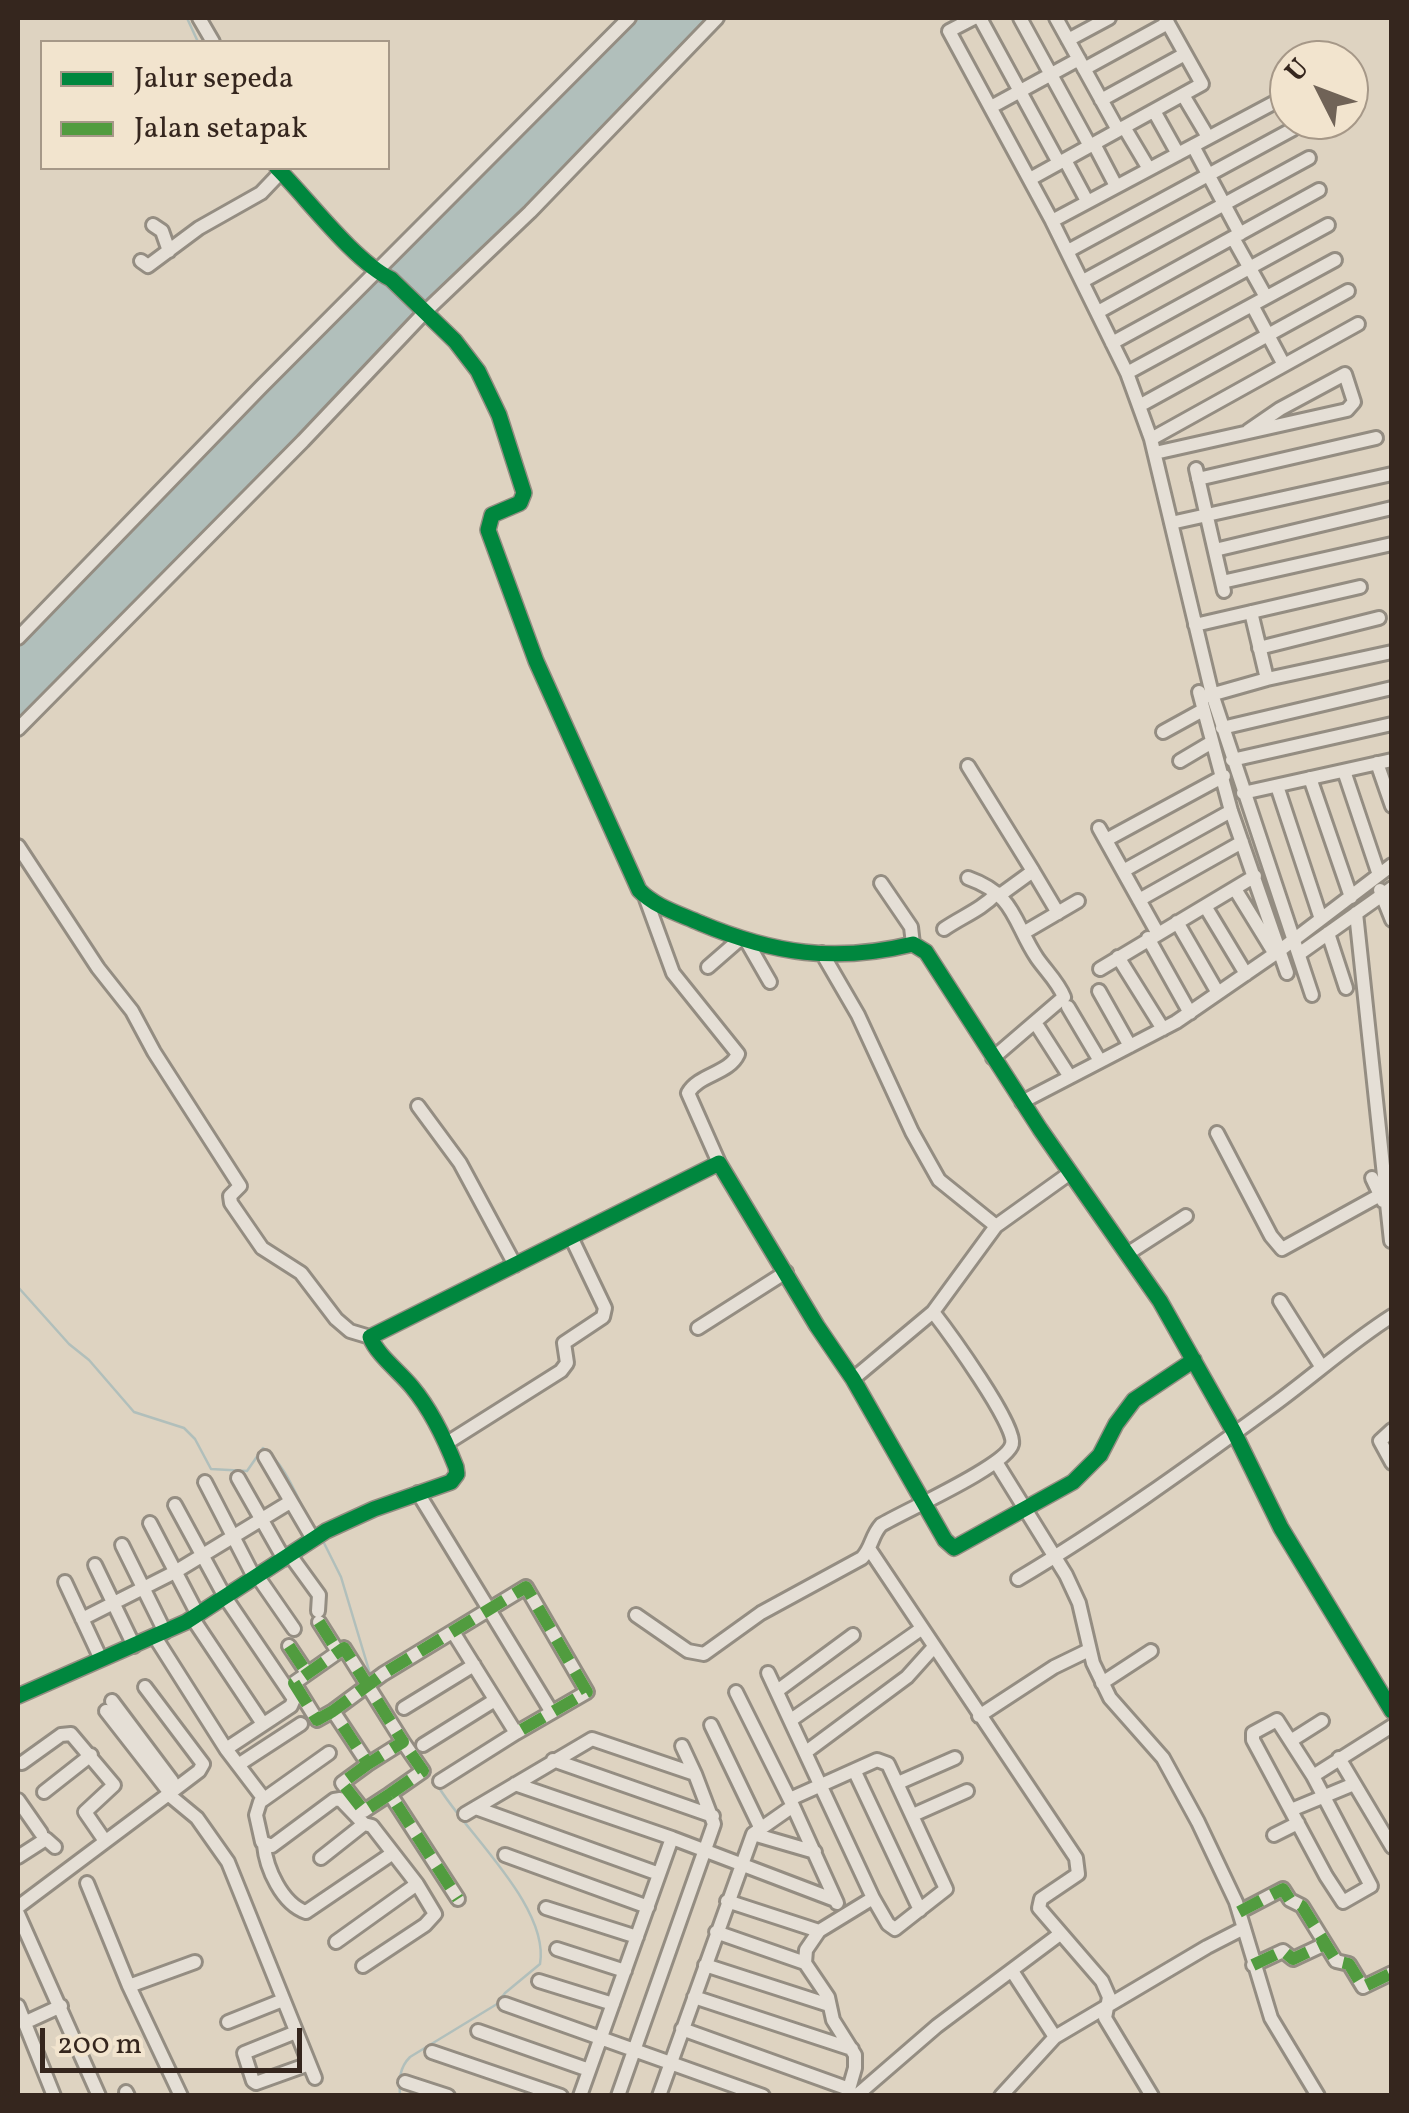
<!DOCTYPE html>
<style>
body{margin:0}
#map{position:relative;width:1409px;height:2113px;overflow:hidden;background:#ded3c1;font-family:Vollkorn,serif}
canvas{display:block}
.frame{position:absolute;inset:0;border:20px solid #35261e;pointer-events:none}
.legend{position:absolute;left:40px;top:40px;width:350px;height:130px;box-sizing:border-box;background:#f2e4ce;border:2px solid #a69888;margin:0;padding:12px 18px;list-style:none;font-size:30px;color:#35261e}
.legend li{display:flex;align-items:center;gap:20px;height:50px}
.legend b{width:50px;border:2px solid #a69888}
.north{position:absolute;left:1269px;top:40px;width:100px;height:100px;box-sizing:border-box;background:#f2e4ce;border:2px solid #a69888;border-radius:50%;rotate:312deg;font-size:28px;font-weight:700;line-height:40px;text-align:center;color:#35261e}
.north::after{content:'';display:block;margin:auto;width:35px;height:45px;background:#706357;clip-path:polygon(50% 0,100% 100%,50% 72%,0 100%)}
.scale{position:absolute;left:40px;top:2028px;width:262px;height:45px;box-sizing:border-box;border:5px solid #35261e;border-top:0;padding-left:12px;font-size:30px;line-height:35px;white-space:nowrap;color:#35261e;-webkit-text-stroke:8px #f2e4ce;paint-order:stroke}
</style>
<div id="map">
<canvas width="1409" height="2113"></canvas>
<div class="frame"></div>
<ul class="legend">
<li><b style="height:12px;background:#00873e"></b>Jalur sepeda</li>
<li><b style="height:12px;background:#519c3f"></b>Jalan setapak</li>
</ul>
<div class="north">U</div>
<div class="scale">200 m</div>
</div>
<script>
const ctx = document.querySelector('canvas').getContext('2d');
ctx.lineJoin = 'round';
function fill(path, color) { ctx.fillStyle = color; ctx.fill(path, 'evenodd'); }
function trace(path, color, width, dash) { ctx.strokeStyle = color; ctx.lineWidth = width; ctx.lineCap = dash ? 'butt' : 'round'; ctx.setLineDash(dash || []); ctx.stroke(path); }
const water = new Path2D(`
 M628,18h89l-699,710v-95l344,-359 16,-2z`);
const stream = new Path2D(`
 M187,18l11,24
 M18,1287l51,57 20,16 45,52 50,16 11,11 16,30 36,2 16,-23c22,16 32,45 44,68
 M322,1539l19,38 30,100
 M400,2096c-1,-16 -1,-28 10,-39l87,-53 8,-11 35,-29c10,-57 -74,-131 -102,-178`);
const minor = new Path2D(`
 M199,18l14,24
 M974,18l-25,13 103,190
 M980,18l79,145
 M1020,18l70,128
 M1056,18l62,112
 M1068,40l41,-22
 M1084,69l84,-46
 M1183,95l25,42
 M1281,99l-229,122 75,152 24,66 61,255 100,301
 M1101,100l84,-46
 M991,107l88,-48
 M1154,111l24,43
 M1124,127l25,42
 M1094,144l22,42
 M1193,146l47,88
 M1065,160l22,41
 M277,168c31,31 76,92 114,111l64,62 23,30 21,44 25,78 -4,10 -28,12 -4,15 48,131 103,229c16,17 41,24 61,33 74,31 135,40 213,21l13,8 114,177 120,172 74,131 47,96 111,183
 M1030,179l172,-95 -37,-66
 M153,225l9,6 7,20
 M1233,238l33,59
 M1068,251l225,-122
 M141,261l7,5 51,-38 62,-35 20,-21
 M1083,281l226,-123
 M1252,305l32,60
 M1098,312l221,-122
 M1112,343l216,-118
 M1127,373l208,-113
 M1139,406l209,-115
 M1151,439l207,-115
 M1155,453l192,-43 7,-8 -9,-28 -65,35 -32,22
 M1196,469l28,122
 M1198,479l178,-41
 M1171,523l221,-49
 M1215,550l177,-42
 M1222,582l170,-38
 M1251,612l16,67
 M1195,625l165,-38
 M18,638l243,-251 368,-369
 M1259,648l120,-30
 M1199,692l32,119 56,162
 M1207,696l60,-17 125,-27
 M1222,728l170,-40
 M18,729l285,-288 122,-129 105,-100 187,-194
 M1163,732l40,-22
 M1232,760l160,-36
 M1180,761l32,-19
 M1377,763l15,43
 M968,766l65,105 -33,24
 M1344,771l35,104
 M1310,778l41,119
 M1277,786l44,133
 M1243,793l149,-33
 M1099,828l58,104
 M1106,840l118,-64
 M18,846l80,122 34,43 22,41 86,134 -10,10 1,7 31,45 39,25 35,46 14,12 20,6
 M1033,871l25,42
 M1123,871l108,-60
 M968,878c48,17 45,44 69,80 9,13 21,24 27,39l-71,61
 M881,883l30,44 2,17
 M1235,889l40,65
 M1380,890l12,30
 M646,899l27,74 65,81c-9,20 -39,20 -50,39l31,70
 M1139,900l103,-58
 M1205,906l41,68
 M1356,913l35,328
 M1177,922l41,71
 M944,929c19,-13 37,-19 53,-36
 M1025,932l53,-31
 M1328,933l18,55
 M1148,938l42,75
 M747,942l23,40
 M822,953l36,62 54,117 27,48 57,46
 M1299,954l93,-66
 M1118,957l45,72
 M708,967l31,-27
 M1100,969l155,-93
 M1099,991l31,55
 M1068,1007l32,54
 M1038,1027l32,50
 M1022,1102l154,-80 103,-71 113,-86
 M418,1106l42,57 55,102
 M1217,1133l54,103 11,13 98,-54 11,-3
 M1372,1178l11,23
 M1127,1254l59,-38
 M1280,1301l41,65
 M698,1328l88,-56
 M853,1379l80,-67
 M1392,1430l-12,11 12,22
 M447,1443l114,-72 6,-8 -3,-20 39,-26 2,-9 -34,-71
 M265,1457l48,82
 M996,1462l70,113 13,28 14,60 17,35 53,60 35,64 38,80 35,116 47,78
 M238,1478l46,81
 M205,1482l50,97
 M418,1493l133,218
 M175,1505l50,92 69,102 -3,7 -65,43
 M150,1523l48,92
 M122,1545l43,87
 M870,1550l206,308 2,16 -37,25 -2,9 63,73 7,16 -4,21 47,78
 M290,1555l29,40 -1,16
 M95,1565l39,81
 M258,1577l36,52
 M1018,1579c86,-51 169,-111 250,-170 42,-30 80,-65 124,-93
 M65,1582l34,73
 M636,1615l52,36 16,3 57,-41 101,-55c10,-10 9,-22 19,-33 23,-14 126,-59 131,-81 5,-18 -65,-114 -79,-132l63,-86 74,-53
 M82,1619l93,-47 115,-70
 M193,1619l70,105
 M319,1622l19,30
 M155,1637l71,112 38,50
 M289,1646l18,27
 M768,1673l105,225 -54,33 -13,19 -1,13 23,34 5,23 22,35v13l-8,28
 M1102,1683l49,-32
 M145,1687l58,77 -4,7 -29,22
 M777,1691l76,-56
 M18,1696l168,-74 140,-91 48,-22 77,-27 6,-8 -1,-7c-11,-28 -24,-56 -44,-80 -13,-16 -34,-31 -42,-50l349,-174 98,163 36,53 92,161 9,8 119,-66 27,-27 16,-31 18,-24 60,-40
 M112,1701l60,80
 M404,1708l70,-43
 M333,1711l-16,9 -23,-37 50,-35 59,94 -35,22 -35,-53 50,-37 143,-87 61,105 -71,41
 M979,1716l75,-49 35,-17
 M791,1720l130,-91
 M1277,1720l36,56 58,110 -28,16 -17,-26 -73,-136v-7z
 M711,1725l49,102
 M1292,1740l30,-19
 M423,1745l72,-45
 M682,1746l13,28
 M806,1752l101,-75 26,-29
 M329,1753l-69,49 -4,13 6,27 10,4 62,-46 6,-1 24,25
 M1339,1758l53,89
 M553,1760l160,56
 M22,1763l39,-28 10,-1 43,51 -29,27 20,29
 M368,1764l-26,19 22,28 26,-17 68,105
 M238,1765l63,-41
 M855,1772l65,138
 M1313,1776l79,-50
 M440,1781l76,-48 -63,-101
 M898,1783l57,-25
 M515,1784l157,54 163,62
 M44,1792l47,-37
 M168,1794l29,24 31,44 87,216
 M390,1794l33,-23 -20,-29
 M790,1799l87,-39 11,4 58,125 -51,40 -7,-5 -15,-26
 M18,1800l23,33
 M793,1806l44,97
 M476,1808l183,66
 M1291,1810l63,-26
 M465,1814l127,-75 103,35 19,50 -96,272
 M913,1815l54,-24
 M753,1834l62,18
 M1274,1835l24,-12
 M264,1845c2,23 18,59 42,67l87,-59
 M505,1855l143,52
 M18,1857l28,-18 9,8
 M321,1858l43,-34 8,2 45,58 18,30 -10,11 -62,41
 M87,1883l42,103 52,110
 M727,1901l92,30
 M18,1907l152,-114 -64,-82
 M546,1908l91,29
 M1239,1912l44,-23 7,11 12,6 34,55 13,3 14,23 29,-14
 M18,1914l81,182
 M716,1932l89,31
 M336,1942l81,-58
 M557,1949l68,22
 M705,1965l124,40
 M1253,1965l30,-14 10,8 32,-15
 M1012,1971l43,66
 M539,1981l74,23
 M129,1986l66,-24
 M694,1997l158,52
 M505,2004l258,92
 M18,2006l36,90
 M228,2022l55,-22
 M24,2023l37,-17
 M682,2029l167,60
 M478,2031l111,39
 M296,2032l-52,21 9,28 3,2 53,-19
 M432,2052l129,44
 M405,2082l43,14
 M126,2092l2,4
 M580,2096l92,-258
 M659,2096l94,-262 40,-28 -57,-114
 M856,2096l81,-70 123,-92
 M1001,2096l54,-59 152,-90 37,-19`);
const quiet = new Path2D(`
 M319,1622l19,30
 M289,1646l18,27
 M333,1711l-16,9 -23,-37 50,-35 59,94 -35,22 -35,-53 50,-37 143,-87 61,105 -71,41
 M368,1764l-26,19 22,28 26,-17 68,105
 M390,1794l33,-23 -20,-29
 M1239,1912l44,-23 7,11 12,6 34,55 13,3 14,23 29,-14
 M1253,1965l30,-14 10,8 32,-15`);
const cycleway = new Path2D(`
 M277,168c31,31 76,92 114,111l64,62 23,30 21,44 25,78 -4,10 -28,12 -4,15 48,131 103,229c16,17 41,24 61,33 74,31 135,40 213,21l13,8 114,177 120,172 74,131 47,96 111,183
 M18,1696l168,-74 140,-91 48,-22 77,-27 6,-8 -1,-7c-11,-28 -24,-56 -44,-80 -13,-16 -34,-31 -42,-50l349,-174 98,163 36,53 92,161 9,8 119,-66 27,-27 16,-31 18,-24 60,-40`);
fill(water, '#b1bfbb');
trace(stream, '#b1bfbb', 2.5);
trace(minor, '#948d82', 18);
trace(minor, '#e5dfd6', 12);
trace(quiet, '#519c3f', 12, [25, 12]);
trace(cycleway, '#00873e', 15);
</script>
